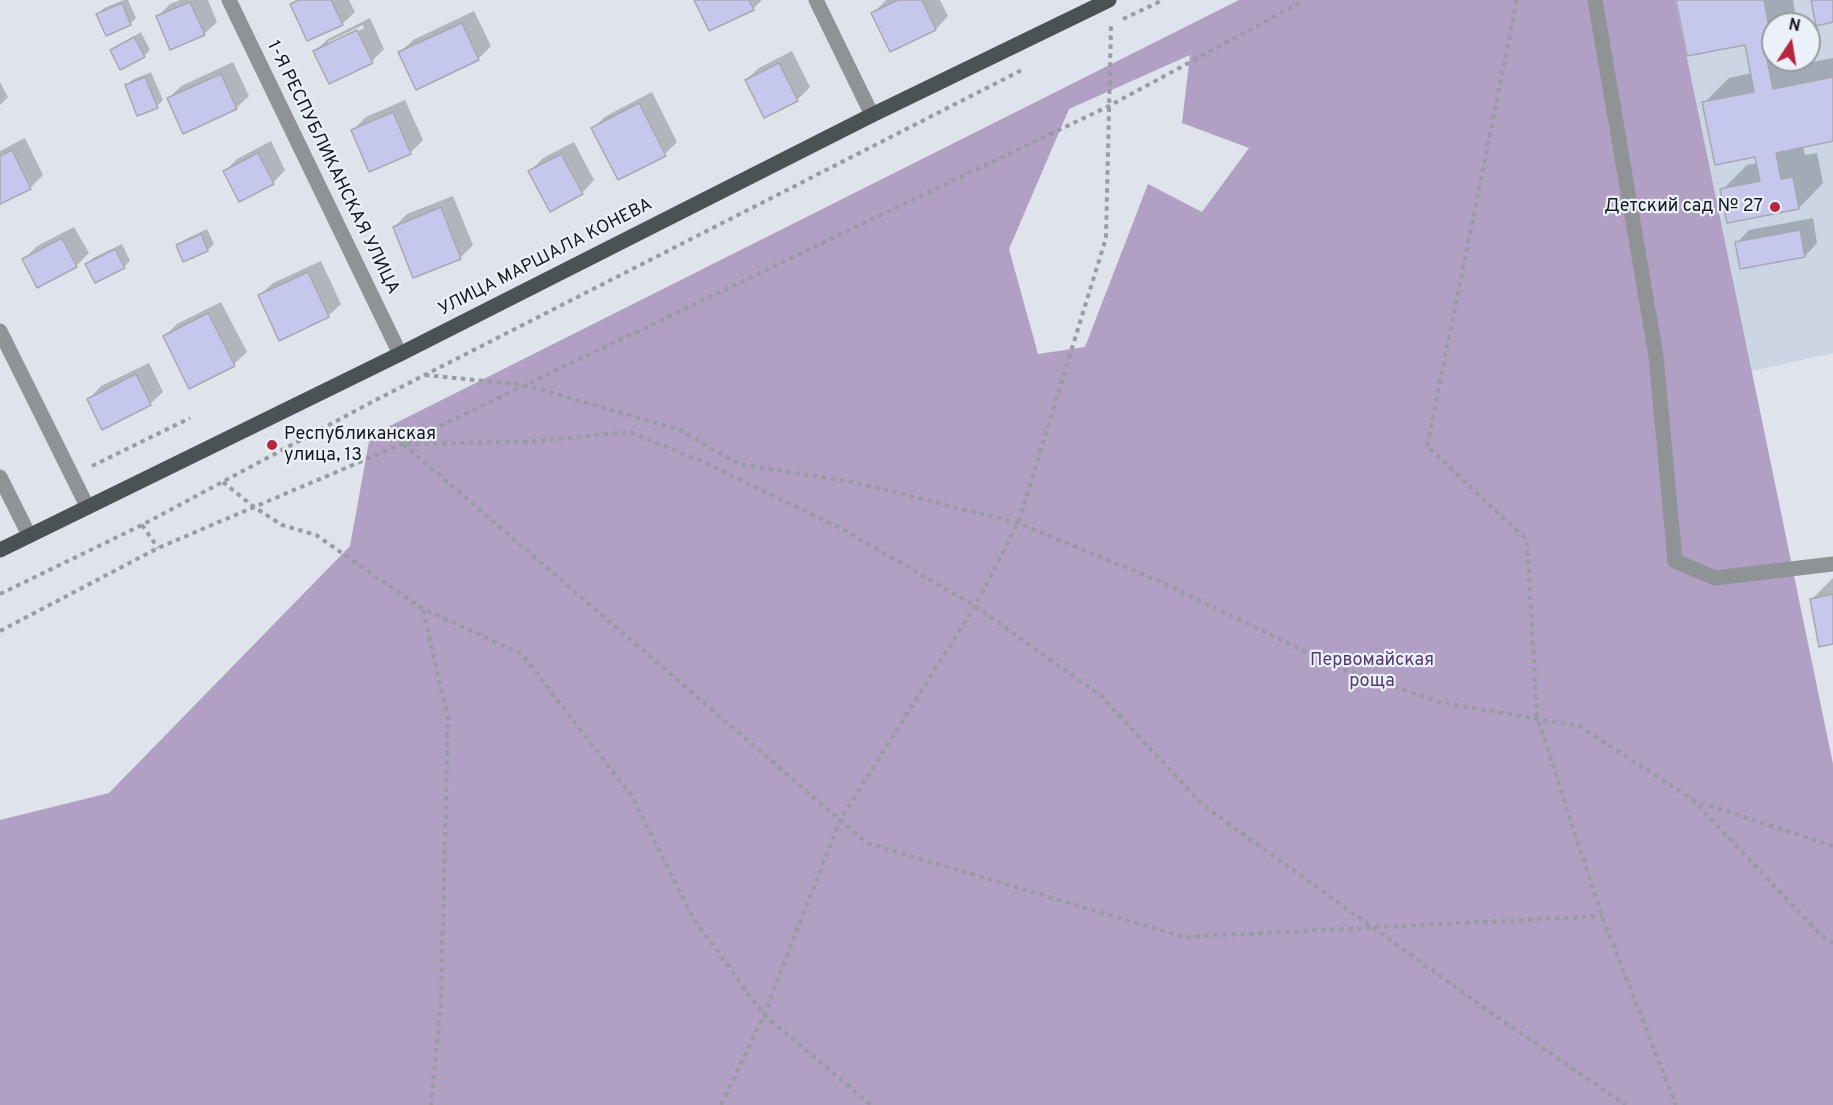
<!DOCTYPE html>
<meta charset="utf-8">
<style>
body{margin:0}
#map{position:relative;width:1833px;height:1105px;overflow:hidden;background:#dee3ec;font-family:Overpass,sans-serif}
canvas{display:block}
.north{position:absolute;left:1761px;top:12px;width:60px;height:60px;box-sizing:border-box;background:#ebf1f9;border:2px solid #969aa0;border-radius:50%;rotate:12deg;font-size:16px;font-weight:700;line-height:24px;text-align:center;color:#17181b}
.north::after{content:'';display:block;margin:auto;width:21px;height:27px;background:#b6243e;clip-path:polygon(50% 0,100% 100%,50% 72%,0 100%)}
</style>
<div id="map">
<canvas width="1833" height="1105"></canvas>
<div class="north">N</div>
</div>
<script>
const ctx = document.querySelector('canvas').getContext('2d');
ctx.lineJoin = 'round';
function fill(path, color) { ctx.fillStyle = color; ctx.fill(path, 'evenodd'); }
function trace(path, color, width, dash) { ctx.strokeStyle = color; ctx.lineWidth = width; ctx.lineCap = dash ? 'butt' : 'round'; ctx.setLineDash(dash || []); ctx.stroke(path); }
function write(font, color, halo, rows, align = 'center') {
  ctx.font = font + ' Overpass,sans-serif'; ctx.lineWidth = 4.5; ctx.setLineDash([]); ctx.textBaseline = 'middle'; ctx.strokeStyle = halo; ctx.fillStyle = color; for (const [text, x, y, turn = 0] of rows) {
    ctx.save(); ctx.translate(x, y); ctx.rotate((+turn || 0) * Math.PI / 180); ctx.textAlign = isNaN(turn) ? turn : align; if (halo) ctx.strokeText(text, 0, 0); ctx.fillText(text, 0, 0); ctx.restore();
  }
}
const built = new Path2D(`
 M1675,0h158v353l-81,18zM1773,24h36v36h-36z`);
const forest = new Path2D(`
 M1239,0h436l158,764v341h-1833v-285l109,-27 241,-247 20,-110zM1190,55l-8,68 67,25 -47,64 -54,-28 -63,163 -47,7 -29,-105 60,-140z`);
const shadow = new Path2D(`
 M124,0h4l8,18 -6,6 -32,-10 6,-6z
 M180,0h28l9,22 -13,12 -47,-17 13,-13z
 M296,0h53l6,12 -13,12 -50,-20z
 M696,0h66l-9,9z
 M886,0h54l8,16 -12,13 -63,-16z
 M1678,0h115l2,12 -7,7 1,5h-16v36h23l1,5 36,-7v82l-30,6 2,9 12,-2 6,30 -24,25 -77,-18 25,-25 11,-2 -2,-8 -52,-52 25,-25 23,-5 -6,-30z
 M474,11l17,35 -13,13 -78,-7 13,-12z
 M370,18l14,31 -12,12 -57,-10 13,-12zM363,25l1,3 -36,18v-4z
 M141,32l9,18 -6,6 -32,-6z
 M792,51l18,36 -13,13 -51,-20 13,-12z
 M233,62l16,34 -13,12 -67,-10 12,-12z
 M151,72l12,28 -6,6 -31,-20 6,-6z
 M0,82l8,15 -8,8z
 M652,92l25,50 -12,12 -72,-26 13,-12z
 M405,100l18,40 -13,13 -57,-23 13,-13z
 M25,138l18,37 -13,13 -30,14v-51z
 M271,141l14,29 -12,13 -48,-12 12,-12z
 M574,142l20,38 -12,13 -52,-22 13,-13z
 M453,196l20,49 -13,13 -66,-31 13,-13z
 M1813,218l4,25 -12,13 -68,-13 12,-13z
 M74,227l15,26 -13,13 -52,-7 13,-13z
 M207,229l7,15 -6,6 -24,10 -6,-15 6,-5z
 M122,244l8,17 -6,6 -37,-3 6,-6z
 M321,261l20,43 -13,12 -68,-21 13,-12z
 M221,302l26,50 -13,12 -70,-27 13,-13z
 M149,363l14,29 -13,12 -61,-5 12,-13z
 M1833,578v65l-21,-44z`);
const building = new Path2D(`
 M299,0h32l12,25 -36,16 -17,-37z
 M694,0h55l5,10 -45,21z
 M898,0h24l14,30 -46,22 -19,-39z
 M1676,0h88l7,38 -8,2 10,49 60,-12v64l-57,12 5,26 12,-2 6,32 -72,14 -7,-34 40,-8 -5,-24 -40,8 -13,-63 52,-10 -9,-47 -58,11z
 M1811,0h22v22l-17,4z
 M190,2l15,33 -35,15 -14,-34z
 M122,3l9,22 -25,11 -10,-22z
 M462,23l17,37 -63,30 -18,-38z
 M357,30l16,33 -44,21 -16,-33z
 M134,37l11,20 -25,13 -10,-20z
 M779,63l19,38 -34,17 -19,-38z
 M221,74l16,35 -54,25 -16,-36z
 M145,77l13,31 -21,8 -12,-31z
 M639,103l27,53 -48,24 -27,-52z
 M393,112l18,42 -42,18 -18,-42z
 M12,150l19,39 -31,15v-48z
 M258,153l16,31 -35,18 -16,-31z
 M561,154l22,40 -33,18 -22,-41z
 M441,207l20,52 -48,19 -20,-51z
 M1800,230l5,27 -65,12 -5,-27z
 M201,234l7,17 -25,11 -7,-17z
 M62,238l15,29 -40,21 -15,-29z
 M115,249l10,19 -30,15 -10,-19z
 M308,272l21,45 -50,24 -21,-46z
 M208,313l27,53 -46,23 -26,-53z
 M136,374l15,31 -49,25 -15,-31z
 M1833,594v50l-14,3 -9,-48z`);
const path = new Path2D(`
 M1517,0l-90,446 100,94 10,177 65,199 74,189
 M1123,19l40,-19
 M425,375l100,10 155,45 59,34 119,19 160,40 141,58 178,86 102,35 140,24 113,73 129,136 12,8
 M403,444l464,399 317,94 418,-21
 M406,444l118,-2 106,-10 78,32 138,67 129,75 125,89 104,111 293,211 129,88
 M92,466l98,-48
 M223,482l31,25 28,18 34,10 107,74 99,45 111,144 60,120 71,97 107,90
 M142,525l16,23
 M0,594l142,-69 228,-122 652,-333
 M423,610l25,109 -7,282 -10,104
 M0,631l158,-83 244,-104 707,-338 196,-106
 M1692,800l141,46
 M721,1105l43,-90 76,-195 135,-214 43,-83 88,-285 5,-213`);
const minor = new Path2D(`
 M229,0l171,354
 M816,0l56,115
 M1595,0l61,356 19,205 40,17 118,-14
 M0,331l87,175
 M0,477l29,58`);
const major = new Path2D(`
 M0,550l400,-196 472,-239 237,-115`);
const markers = [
 [1775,207,6,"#b6243e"],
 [272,445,6,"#b6243e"]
];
const streetNames = [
 ["1-Я РЕСПУБЛИКАНСКАЯ УЛИЦА",332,168,64],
 ["УЛИЦА МАРШАЛА КОНЕВА",546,258,-27]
];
const poiNames = [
 ["Детский сад № 27",1763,207],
 ["Республиканская",284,435,"left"],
 ["улица, 13",284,456,"left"]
];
const parkNames = [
 ["Первомайская",1372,661],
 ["роща",1372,682]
];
fill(built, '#cbd5e3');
fill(forest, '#b1a0c3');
fill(shadow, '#0003');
fill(building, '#c6c7ed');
trace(building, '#a8a8b1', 1.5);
trace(path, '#989ca3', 4, [4.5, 4.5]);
trace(minor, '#8f9395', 15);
trace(major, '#4b5256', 15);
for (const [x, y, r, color] of markers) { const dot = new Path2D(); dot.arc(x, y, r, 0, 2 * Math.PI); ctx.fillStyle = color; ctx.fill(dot); trace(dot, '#ebf1f9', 2); }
write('18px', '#17181b', '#ebf1f9', streetNames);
write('18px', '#17181b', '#ebf1f9', poiNames, 'right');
write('18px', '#543b6b', '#ebf1f9', parkNames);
</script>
